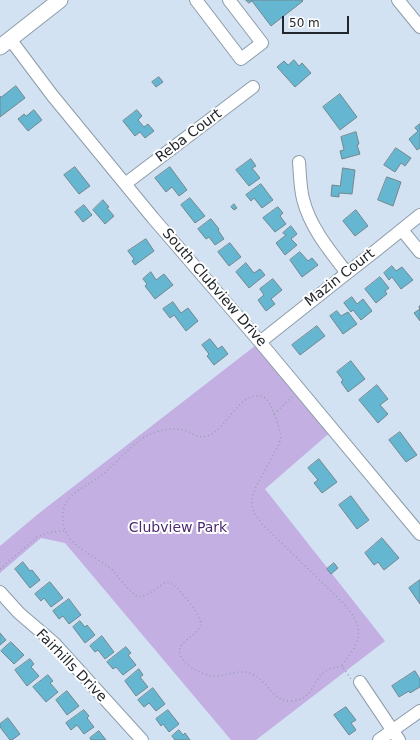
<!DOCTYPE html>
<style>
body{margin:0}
#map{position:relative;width:420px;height:740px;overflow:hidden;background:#d3e2f2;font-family:"DejaVu Sans",sans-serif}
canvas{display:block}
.scale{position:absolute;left:282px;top:16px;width:67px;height:18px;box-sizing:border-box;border:2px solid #21272c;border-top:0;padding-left:5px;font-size:12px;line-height:14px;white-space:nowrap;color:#21272c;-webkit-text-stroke:3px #fff;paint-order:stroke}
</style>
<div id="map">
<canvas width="420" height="740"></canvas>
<div class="scale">50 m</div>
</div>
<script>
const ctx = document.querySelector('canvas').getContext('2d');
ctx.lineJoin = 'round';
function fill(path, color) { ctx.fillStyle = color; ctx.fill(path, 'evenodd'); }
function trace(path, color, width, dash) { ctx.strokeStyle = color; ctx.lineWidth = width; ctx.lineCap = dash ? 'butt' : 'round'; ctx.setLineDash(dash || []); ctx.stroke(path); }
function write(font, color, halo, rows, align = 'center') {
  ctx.font = font + ' "DejaVu Sans",sans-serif'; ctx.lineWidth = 4; ctx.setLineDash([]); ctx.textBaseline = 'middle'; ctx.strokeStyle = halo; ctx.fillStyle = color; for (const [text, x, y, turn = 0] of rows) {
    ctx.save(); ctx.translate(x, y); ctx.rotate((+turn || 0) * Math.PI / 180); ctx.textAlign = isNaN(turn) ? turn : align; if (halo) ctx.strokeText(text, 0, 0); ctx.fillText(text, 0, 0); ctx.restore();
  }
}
const green = new Path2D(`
 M260,342l73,88 -68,59 120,152 -129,99h-25l-166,-197 -24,-5 -41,35v-27l38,-32z`);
const building = new Path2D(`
 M246,0h56l1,1 -32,25 -19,-25 -3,2z
 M294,60l5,6 3,-3 9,10 -16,14 -18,-20 7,-6 4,4z
 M159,77l4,5 -7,5 -4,-5z
 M16,86l9,12 -25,19v-21l1,1z
 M340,94l17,23 -17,13 -17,-23z
 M34,110l8,10 -14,11 -10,-12 6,-5 2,2z
 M137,110l5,6 -4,4 6,7 4,-3 6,7 -9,7 -5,-6 -5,4 -12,-15z
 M420,124v24l-3,2 -8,-11 9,-8 -3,-3z
 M356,132l3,12 -2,1 3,9 -18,5 -2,-8 4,-1 -3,-13z
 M396,148l15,10 -6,8 -4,-3 -6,9 -11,-7z
 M251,159l5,7 -4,2 8,10 -11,8 -13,-16z
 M75,167l15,19 -11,8 -15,-19z
 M170,167l17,23 -8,6 -7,-9 -6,5 -11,-14z
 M343,168l12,2 -3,24 -13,-1v4l-8,-1 1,-11 8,1z
 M387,177l14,5 -8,24 -15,-6z
 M261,184l12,16 -11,8 -8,-10 -3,3 -5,-6z
 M190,198l15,18 -10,7 -14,-18z
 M103,200l6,7 -2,1 7,8 -9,8 -12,-14z
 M234,204l3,4 -3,2 -3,-3z
 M84,205l8,10 -9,7 -8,-10z
 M278,207l5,6 -3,3 6,8 -11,8 -12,-14z
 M356,210l12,16 -13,10 -12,-15z
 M211,219l8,10 -1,1 6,9 -9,6 -6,-8 -3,2 -8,-10z
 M291,226l6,8 -6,5 6,6 -12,10 -9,-12 10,-8 -3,-2z
 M146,239l8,12 -19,14 -3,-4 2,-2 -6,-8z
 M230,243l11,14 -12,9 -11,-14z
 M300,252l8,9 4,-3 6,7 -16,12 -12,-17z
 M246,263l8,10 6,-4 5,6 -16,13 -13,-16z
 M392,266l4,5 6,-4 11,13 -12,9 -9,-12 -3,3 -5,-7z
 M151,272l5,8 8,-6 9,11 -18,14 -10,-13 2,-2 -4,-5z
 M380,277l9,11 -4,3 2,3 -11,9 -11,-14z
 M273,279l9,11 -11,9 4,5 -9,7 -8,-11 6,-5 -4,-6z
 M352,297l5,7 6,-5 9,12 -11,9 -8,-10 -2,2 -7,-9z
 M173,302l8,11 7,-5 10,13 -12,10 -12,-16 -4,3 -7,-9z
 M420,306v15l-6,-8 6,-4 -1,-2z
 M337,311l4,5 7,-4 9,12 -14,10 -13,-18z
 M317,326l8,10 -25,19 -8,-10z
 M210,339l8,10 4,-3 6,8 -14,11 -7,-9 2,-2 -7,-9z
 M351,361l14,18 -17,13 -7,-10 2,-2 -6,-8z
 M377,385l11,14 -8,6 8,9 -10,9 -19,-23z
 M400,432l17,23 -11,7 -17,-22z
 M319,459l18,23 -15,11 -8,-10 4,-3 -10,-12z
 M351,496l18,24 -12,9 -18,-24z
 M382,538l17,20 -15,12 -6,-8 -4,3 -9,-12z
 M23,562l7,9 2,-1 8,10 -10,8 -15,-19z
 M334,563l4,5 -7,6 -4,-5z
 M420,580v24l-11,-16z
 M50,582l13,16 -12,9 -7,-9 -3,3 -6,-7z
 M69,599l12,16 -12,9 -6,-8 -4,3 -6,-8z
 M80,621l5,6 2,-2 8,10 -10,8 -12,-16z
 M0,633l6,7 -6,5z
 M102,636l12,16 -9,7 -7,-9 -3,2 -5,-6z
 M11,642l13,13 -10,9 -13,-13z
 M126,647l5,6 -3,2 8,10 -13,10 -7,-8 -3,2 -6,-7z
 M30,659l4,5 -3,3 8,9 -12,10 -12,-16z
 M139,669l4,6 -3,2 8,10 -12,9 -11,-15z
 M415,671l5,8v8l-10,6 -1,-2 -10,6 -7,-11z
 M48,675l5,6 -3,2 8,9 -12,10 -13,-15z
 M153,688l12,16 -9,7 -7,-8 -5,4 -6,-7z
 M67,691l12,15 -12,9 -11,-15z
 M346,707l10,13 -5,3 5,7 -7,5 -15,-20z
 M84,710l5,6 -2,2 7,9 -10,7 -7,-9 -6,5 -5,-7z
 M168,710l11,14 -10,8 -6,-8 -2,2 -5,-7z
 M8,718l12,16 -8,6h-2l-10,-13v-3z
 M179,730l4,5 2,-2 5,7h-15l-3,-4z
 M99,731l7,9h-15l-1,-2z`);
const path = new Path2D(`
 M274,414l19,-18
 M0,569l37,-32c9,-4 18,-6 28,-6
 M342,666c-5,1 -10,2 -15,4 -16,10 -12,29 -35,31 -20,1 -23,-19 -38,-26 -14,-7 -23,0 -36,1 -12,1 -27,-7 -35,-16 -14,-18 17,-23 18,-36 1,-7 -19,-32 -25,-37 -3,-3 -6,-4 -10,-5 -10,6 -17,14 -29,15 -7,-6 -13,-13 -19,-20 -2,-3 -4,-6 -8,-9 -17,-14 -44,-21 -47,-47 -1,-7 0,-14 4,-20 8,-11 23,-17 34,-25 16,-13 34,-37 54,-44 9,-3 19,-4 29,-2 7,2 15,9 23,6 20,-6 31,-44 54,-40 3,1 5,3 7,5 4,5 13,30 13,37 0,1 -2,5 -2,6l-24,45 -3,8v7l2,9 9,12 76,74c12,12 25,27 17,45 -3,8 -10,14 -14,22l9,13`);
const minor = new Path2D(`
 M196,0l45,59 21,-16 -33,-43
 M398,0l22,27
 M10,39l42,56 101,123 107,124 160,192
 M299,162c1,12 1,25 4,37 7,28 26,51 44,74
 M125,184l128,-97
 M402,230l18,22
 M260,342l87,-69 27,-21 46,-37
 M0,592l19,21 35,30 88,97
 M360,682l39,58
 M379,740l41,-29`);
const major = new Path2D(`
 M0,47l60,-47`);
const streetNames = [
 ["Reba Court",189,136,-37],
 ["Mazin Court",340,278,-38],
 ["South Clubview Drive",214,288,49],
 ["Fairhills Drive",71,666,46]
];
const parkNames = [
 ["Clubview Park",178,528]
];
fill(green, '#c4afe3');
fill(building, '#64b6d1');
trace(building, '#72878e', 1);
trace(minor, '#8d9caa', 14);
trace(major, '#8d9caa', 17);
trace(path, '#94a0ac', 1.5, [1, 3]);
trace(minor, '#fff', 12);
trace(major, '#fff', 15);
write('14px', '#21272c', '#fff', streetNames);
write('14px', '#4c2a71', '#fff', parkNames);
</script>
